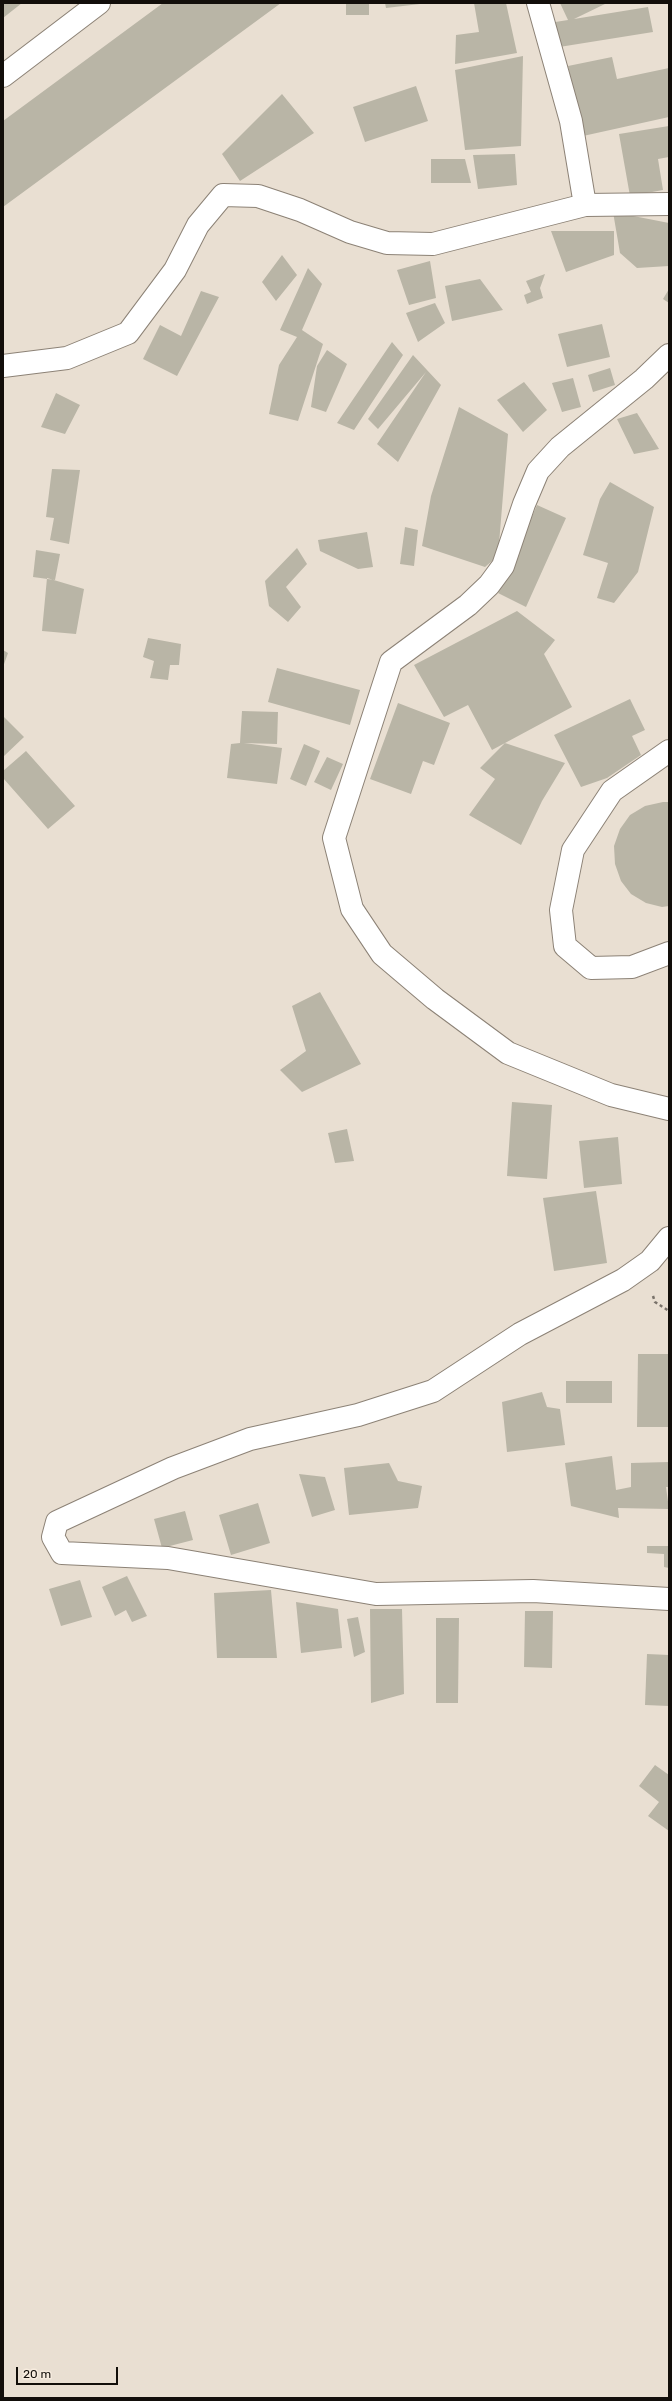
<!DOCTYPE html>
<style>
body{margin:0}
#map{position:relative;width:672px;height:2401px;overflow:hidden;background:#e9dfd2;font-family:Rubik,sans-serif}
canvas{display:block}
.frame{position:absolute;inset:0;border:4px solid #120e0a;pointer-events:none}
.scale{position:absolute;left:16px;top:2367px;width:102px;height:18px;box-sizing:border-box;border:2px solid #120e0a;border-top:0;padding-left:5px;font-size:12px;line-height:14px;white-space:nowrap;color:#120e0a;-webkit-text-stroke:3px #f7ecdf;paint-order:stroke}
</style>
<div id="map">
<canvas width="672" height="2401"></canvas>
<div class="frame"></div>
<div class="scale">20 m</div>
</div>
<script>
const ctx = document.querySelector('canvas').getContext('2d');
ctx.lineJoin = 'round';
function fill(path, color) { ctx.fillStyle = color; ctx.fill(path, 'evenodd'); }
function trace(path, color, width, dash) { ctx.strokeStyle = color; ctx.lineWidth = width; ctx.lineCap = dash ? 'butt' : 'round'; ctx.setLineDash(dash || []); ctx.stroke(path); }
const building = new Path2D(`
 M3,3h19l-19,15z
 M163,3h118l-278,204v-86z
 M346,3h23v12h-23z
 M385,3h35v1l-34,4z
 M474,3h32l11,50 -62,11 1,-29 23,-3z
 M560,3h47l-33,16 74,-12 5,25 -100,16 -4,-25 19,-3z
 M523,56l-2,90 -56,4 -10,-80z
 M612,57l5,22 52,-11v49l-86,19 -15,-70z
 M416,86l12,35 -63,21 -12,-35z
 M282,94l32,39 -74,48 -18,-27z
 M669,126v31l-11,2 5,31 -33,6 -11,-62z
 M515,154l2,31 -39,4 -5,-34z
 M431,159h34l6,24h-40z
 M613,212l56,11v43l-32,2 -17,-15z
 M551,231h63v24l-48,17z
 M282,255l15,20 -21,26 -14,-19z
 M430,261l6,37 -27,7 -12,-35z
 M308,268l14,16 -20,46 21,14 -25,77 -29,-7 10,-49 18,-28 -17,-7z
 M545,274l-5,14 3,10 -16,6 -3,-9 7,-3 -5,-11z
 M480,279l23,31 -51,11 -7,-35z
 M669,289v14l-6,-4z
 M201,291l18,6 -42,79 -34,-17 17,-34 21,11z
 M435,303l10,20 -27,19 -12,-29z
 M602,324l8,33 -43,10 -9,-33z
 M392,342l11,13 -49,75 -17,-7z
 M327,350l20,14 -21,48 -15,-5 6,-41z
 M413,355l28,30 -43,77 -21,-18 49,-72 -48,57 -10,-10z
 M610,368l5,17 -22,7 -5,-17z
 M573,378l8,29 -19,5 -10,-29z
 M524,382l23,28 -24,22 -26,-32z
 M56,393l24,12 -15,29 -24,-7z
 M459,407l49,27 -10,122 -13,11 -63,-21 9,-50z
 M637,413l22,36 -25,5 -17,-35z
 M52,469l28,1 -11,74 -19,-4 4,-22 -8,-1z
 M610,482l44,25 -16,65 -24,31 -17,-5 11,-35 -25,-8 17,-56z
 M537,505l29,13 -40,89 -28,-14z
 M405,527l13,3 -4,36 -14,-2z
 M367,532l6,35 -15,2 -38,-18 -2,-11z
 M297,548l10,16 -21,23 15,20 -13,15 -19,-16 -4,-25z
 M36,550l24,4 -5,26 -22,-3z
 M47,578l37,11 -8,45 -34,-3z
 M517,611l38,29 -11,14 28,53 -80,43 -24,-45 -24,12 -30,-52z
 M148,638l33,6 -2,21h-9l-2,15 -18,-2 4,-17 -11,-4z
 M3,650l5,3 -5,14z
 M277,668l83,22 -10,35 -82,-23z
 M630,699l15,31 -13,6 9,19 -34,23 -26,9 -27,-52z
 M398,703l52,20 -16,42 -11,-4 -12,33 -41,-15z
 M242,711l36,1 -1,32 -33,-1 38,5 -5,36 -50,-6 4,-34 9,-1z
 M3,716l21,21 -21,20z
 M505,743l60,20 -23,38 -21,44 -52,-30 26,-36 -15,-11z
 M304,744l16,7 -14,35 -16,-7z
 M26,751l49,55 -27,23 -45,-51v-7z
 M327,757l16,7 -12,26 -17,-8z
 M663,802h6v104l-7,1 -16,-4 -15,-9 -10,-13 -6,-17 -1,-18 6,-17 10,-14 15,-9z
 M320,992l41,72 -59,28 -22,-22 26,-19 -14,-45z
 M512,1102l40,3 -5,74 -40,-3z
 M347,1129l7,32 -19,2 -7,-30z
 M618,1137l4,47 -38,4 -5,-47z
 M596,1191l11,72 -53,8 -11,-73z
 M638,1354h31v73h-32z
 M566,1381h46v22h-46z
 M542,1392l5,15 13,2 5,36 -58,7 -5,-50z
 M612,1456l4,34 15,-3v-24l38,-1v25h-3l3,22 -51,-1 1,10 -48,-12 -6,-43z
 M389,1463l9,18 24,5 -4,22 -69,7 -5,-47z
 M299,1474l26,3 10,33 -23,7z
 M258,1503l12,40 -39,12 -12,-40z
 M185,1511l8,29 -31,8 -8,-29z
 M647,1546h22v22l-5,-1v-13l-17,-1z
 M127,1576l20,40 -15,6 -6,-12 -11,6 -13,-29z
 M80,1580l12,37 -31,9 -12,-37z
 M271,1590l6,68h-60l-3,-65z
 M296,1602l42,7 4,39 -41,5z
 M370,1609h32l2,85 -33,9z
 M525,1611h28l-1,57 -28,-1z
 M358,1617l7,35 -11,5 -7,-38z
 M436,1618h23l-1,85h-22z
 M647,1654l22,1v51l-24,-1z
 M655,1765l14,10v56l-21,-15 11,-14 -20,-16z`);
const path = new Path2D(`
 M653,1296l2,6 14,9`);
const minor = new Path2D(`
 M538,3l33,118 14,84
 M3,76l96,-73
 M669,355l-25,24 -84,68 -22,24 -14,33 -21,62 -14,19 -21,20 -77,57 -57,176 18,71 30,45 53,45 73,54 103,42 58,14
 M3,366l64,-8 61,-25 47,-63 23,-45 25,-30 35,1 42,14 50,22 37,11 46,1 152,-39 84,-1
 M669,751l-57,40 -39,59 -12,60 4,36 26,22 41,-1 37,-14
 M669,1238l-19,23 -27,19 -103,54 -87,57 -75,24 -108,24 -77,29 -116,54 -4,15 9,16 106,5 208,36 157,-3 136,8`);
fill(building, '#b9b5a6');
trace(minor, '#8c8276', 24);
trace(path, '#79726a', 2.5, [3, 3]);
trace(minor, '#fff', 22);
</script>
